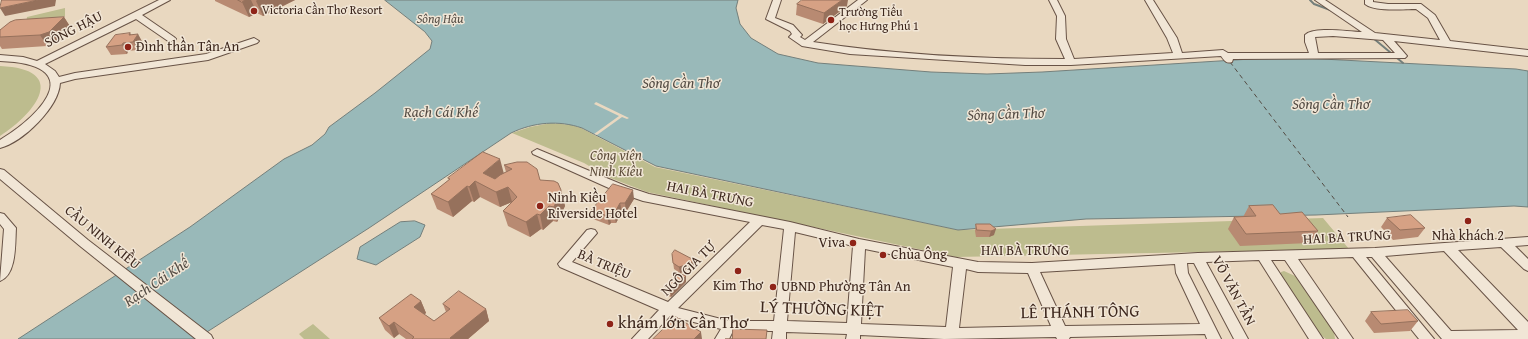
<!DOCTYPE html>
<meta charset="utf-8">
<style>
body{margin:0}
canvas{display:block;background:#e9d8c0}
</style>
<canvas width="1528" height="339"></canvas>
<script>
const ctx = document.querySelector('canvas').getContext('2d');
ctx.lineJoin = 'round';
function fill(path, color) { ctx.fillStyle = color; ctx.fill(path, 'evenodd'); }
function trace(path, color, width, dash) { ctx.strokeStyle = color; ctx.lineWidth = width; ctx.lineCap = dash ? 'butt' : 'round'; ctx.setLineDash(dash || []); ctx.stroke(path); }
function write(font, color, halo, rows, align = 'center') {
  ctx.font = font + ' "Gentium Book Plus",serif'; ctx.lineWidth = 3; ctx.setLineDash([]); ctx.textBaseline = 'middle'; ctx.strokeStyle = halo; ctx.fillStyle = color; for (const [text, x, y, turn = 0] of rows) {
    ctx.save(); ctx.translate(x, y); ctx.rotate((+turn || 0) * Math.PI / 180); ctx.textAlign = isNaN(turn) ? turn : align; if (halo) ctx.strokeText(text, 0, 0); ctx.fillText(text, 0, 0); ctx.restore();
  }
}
const green = new Path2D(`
 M65,8v8l-39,8 1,-7z
 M0,66c70,3 36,47 0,70z
 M551,123l20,2 10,3 74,39 303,63 365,-12 26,31 -393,8 -309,-65 -39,-15 -24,-14 -72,-30 18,-6z
 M1284,271l11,5 39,56 1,7h-9l-9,-7 -37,-56 1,-4z
 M313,324l17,15h-26l-5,-5z`);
const water = new Path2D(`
 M385,0h353l-2,8 4,16 11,14 27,16 40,9 113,9 56,2 55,-2 241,-15 233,12 12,2v136l-14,-1 -198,9 -230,4 -128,11 -302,-64 -74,-38c-23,-8 -48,-6 -71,5l-142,95 -173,111h-178l172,-112 94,-68 28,-14 13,-11 4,-7 46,-34 55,-44 2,-8 -7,-9z
 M415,221l10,4 -5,12 -44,28 -19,-6 3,-12 40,-25z`);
const pier = new Path2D(`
 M596,102l33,16 -2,1 -5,-2 -25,18 -3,-1 25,-18 -25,-12z`);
const stream = new Path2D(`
 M1310,0l4,4 19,7
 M1373,38l30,25`);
const ferry = new Path2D(`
 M1230,62l118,155`);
const minor = new Path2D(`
 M159,0h11l-28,15 32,22 2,2 -2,2h-6l-32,-22 -91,45 10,7 4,6 16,-4 131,-19 48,-16 5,3 -2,2 -49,17 -133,19 -15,4c-1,24 -37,59 -60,65v-8c46,-28 86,-76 0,-79v-6l23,2 14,4z
 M773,0h8l-6,18 18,7 9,10 -2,2 5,3 53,-40h9l-54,42c83,13 168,17 252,17l-9,-20 1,-23 -8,-16h8l8,16 1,23 8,20 99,-6 -6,-15 -22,-38h8l24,38 5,15 41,-3 5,3h81l-4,-11v-7c9,-9 45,-3 57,-3l-47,-32h10l50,33 65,7 -12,-22 -12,-9c-12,0 -42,3 -51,-5v-4h8v2l15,2h33l14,11 15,26 78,9v6l-134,-15 13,15 -2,2 -172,1 -1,3c-6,2 -8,-2 -11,-6l-150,9h-46l-175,-11 -48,-8 -13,-9 3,-3 -2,-3 -24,-12zM1333,36l50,4 12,13h-77l-3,-16z
 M537,149l91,38 21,7 141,28 69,17 119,23 54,1 166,-10 177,-5 153,-11v8l-13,1 13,13v12l-4,-2 -23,-22 -43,3 70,72v17h-86l-70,-82h-6l68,82h-15l-66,-82 -55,2 55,80h-14l-54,-79h-14l52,79h-14l-50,-79 -53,2 42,77h-14l-40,-76h-7l1,10 33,66h-14l-2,-5 -135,3 -1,2h-12l-1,-2 -112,2 -84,-4v4h-14l1,-5 -61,-2v7h-14l1,-8h-40l-4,8h-14l6,-10 -51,-13 -22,23h-16l27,-29 -99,-43 -2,-3 29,-34 4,-1 4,1 2,3 -25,29 96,40 82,-80 -107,-21 -23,-8 -87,-39 -1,-2zM762,225l22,4 -10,92h-45l-51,-13zM795,232l58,14 -6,77 -60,-2zM865,249l88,18 -7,60 -85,-3zM1444,251l74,79 -67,1 -66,-75zM1175,264l1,9 24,51 -135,2 -25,-54zM966,269l12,3 50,1 23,53 -92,2z
 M0,169l4,1 84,70 123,95 2,4h-17l-116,-93 -80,-67z
 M0,213l4,1 12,14c-1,15 1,47 -16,53l4,-52 -4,-5z`);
const wall = new Path2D(`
 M215,0h80l-32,16 -6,-3 -8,4 -34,-16z
 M797,4l50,2 -24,18 -27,-9z
 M64,17l7,11 -15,15 -9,3 -45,3 -2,-3v-16z
 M131,35l12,8 -5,7 -10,1 -1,3 -16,1 -5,-8z
 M504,165l57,25 4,16 -8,16 -4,-1 -10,9 -2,-1 -11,8 -22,-11 -5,-15 9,-9 -12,5 -20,-10 -6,5 -2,-1 -19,16 -16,-8 -6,-15 18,-14 -1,-2 56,-5 2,-1z
 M634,199l-8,13h-4l-6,11h-5l-2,2 -16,-6 -1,-9z
 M1249,206l31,8 38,17 -8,12 -70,3 -12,-17 6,-12h9z
 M1387,218l38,10 -7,9 -25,3 -12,-13z
 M976,224h14l4,11 -5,2h-13l-1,-6z
 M672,254l22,12 -5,4 -9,3 -6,-4z
 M686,282l-15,15 -5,-2 -1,-7z
 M421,301l5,12 -2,2 10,6 12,-9 -3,-8 43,5 3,12 -21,18h-62l-7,-5 -5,4 -9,-8 -6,-12z
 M1371,312l47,9 -8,10 -36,2 -9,-12z`);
const shadedWall = new Path2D(`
 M38,0h18l-1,6 -50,10 -5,-8z
 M245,0h6l6,13 -8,4 -7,-15z
 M257,0h38l-32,16 -7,-15z
 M842,0h6l-1,6 -24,18 1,-11z
 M64,17l7,11 -15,15 -9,3 -7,-11z
 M130,33l4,7 4,-6 5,9 -5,7 -9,-15z
 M123,43l5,8 -1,3 -5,-9z
 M500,159l4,15 -16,14 -5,-15z
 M475,181l5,16 -6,5 -5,-15z
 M467,186l5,15 -19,16 -5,-15z
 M508,187l4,15 -12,5 -4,-15z
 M561,190l4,16 -8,16 -3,-15z
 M633,190l1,9 -8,13 -1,-9z
 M620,203l2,9 -6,11 -2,-9z
 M549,206l4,15 -10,9 -3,-15z
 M537,214l4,15 -11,8 -4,-15z
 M609,214l2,9 -2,2 -2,-9z
 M996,229l-2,6 -5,2 2,-6z
 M694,260v6l-5,4 -9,3 -1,-6z
 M686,276v6l-15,15 -1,-6z
 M421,301l5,12 -8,6 -4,-12z
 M486,309l3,12 -21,18h-18v-1z
 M394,322l5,12 -5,4 -5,-12z
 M701,332l1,7h-8z`);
const building = new Path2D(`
 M2,0h36l-38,8z
 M238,0h7l-3,2z
 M802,0h40l-18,13 -27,-9z
 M64,17l-15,15 -9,3 -40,2v-7l10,-8 5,-2z
 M130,33l-1,2 9,-1 -5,8 -10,1 -1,2 -16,2 9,-12z
 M483,152l17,7 -17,14 12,6 5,-4 12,-6 -8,-4 13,-3h10l10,7 3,11 14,1 4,2 3,7 -7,17 -5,-1 -9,9 -3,-1 -11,8 -23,-11 14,-14 -9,-10 -12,5 -21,-11 -6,6 -2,-1 -19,16 -17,-8 19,-15 -2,-1z
 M613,184l20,6 -8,13h-5l-6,11h-5l-2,2 -15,-6z
 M1273,205l7,9 22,-2 16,19 -72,3 -12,-17 22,-1 -7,-10z
 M1411,215l14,13 -25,2 -13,-12z
 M976,224h14l6,5 -5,2 -14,-1z
 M675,250l19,10 -5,4 -10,3 -6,-4 -1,-9z
 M679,273l7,3 -16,15 -5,-3z
 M459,291l27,18 -36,29 1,1h-39l2,-2 -20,-15 -5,4 -10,-8 32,-24 10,7 -7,6 20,14 16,-12 -7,-5z
 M1408,310l10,11 -37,3 -10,-12z
 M676,317l25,15 -7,7h-41z
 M733,329l34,1 -1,9h-41h7z`);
const markers = [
 [254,11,4,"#8f2418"],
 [831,20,4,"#8f2418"],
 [128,47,4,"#8f2418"],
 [540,206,4,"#8f2418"],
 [1468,221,4,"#8f2418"],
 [853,243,4,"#8f2418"],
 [883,255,4,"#8f2418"],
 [738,271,4,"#8f2418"],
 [773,287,4,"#8f2418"],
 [610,324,4,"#8f2418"]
];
const farPoinames = [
 ["Victoria Cần Thơ Resort",262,11],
 ["Trường Tiểu",839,13],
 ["học Hưng Phú 1",839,27]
];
const farWaternames = [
 ["Sông Hậu",440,20]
];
const streetNames = [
 ["SÔNG HẬU",74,30,-27],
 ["HAI BÀ TRƯNG",710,195,11],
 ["CẦU NINH KIỀU",102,238,39],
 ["HAI BÀ TRƯNG",1347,238,-3],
 ["HAI BÀ TRƯNG",1025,251],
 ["BÀ TRIỆU",604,265,23],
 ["NGÔ GIA TỰ",689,269,-45],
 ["VÕ VĂN TẦN",1233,291,62]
];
const poiNames = [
 ["Đình thần Tân An",136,47],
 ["Ninh Kiều",548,198],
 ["Riverside Hotel",548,214],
 ["Nhà khách 2",1468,236,"center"],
 ["Viva",845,243,"right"],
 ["Chùa Ông",891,255],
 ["Kim Thơ",738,286,"center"],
 ["UBND Phường Tân An",781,287]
];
const parkNames = [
 ["Công viên",616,156],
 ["Ninh Kiều",616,172]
];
const waterNames = [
 ["Sông Cần Thơ",681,84],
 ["Sông Cần Thơ",1331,105],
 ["Rạch Cái Khế",441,113],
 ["Sông Cần Thơ",1006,115,-2],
 ["Rạch Cái Khế",157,283,-34]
];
const nearStreetnames = [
 ["LÝ THƯỜNG KIỆT",822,310,2],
 ["LÊ THÁNH TÔNG",1080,313,-1]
];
const nearPoinames = [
 ["khám lớn Cần Thơ",618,324]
];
fill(green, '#bdbc8e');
fill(water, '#99b9b9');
trace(water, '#747f7b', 1);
fill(pier, '#e9d8c0');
trace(stream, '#747f7b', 2);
trace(ferry, '#544c44', 1, [4.5, 3.5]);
trace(minor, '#685346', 2);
fill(minor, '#f1e6d6');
fill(wall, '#b88a72');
fill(shadedWall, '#96715c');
fill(building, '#d6a184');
trace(building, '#96715c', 1);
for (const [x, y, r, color] of markers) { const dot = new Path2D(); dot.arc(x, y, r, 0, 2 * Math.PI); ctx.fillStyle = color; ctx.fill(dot); trace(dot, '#f1e6d6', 1.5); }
write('12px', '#3d271d', '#f1e6d6', farPoinames, 'left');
write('italic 13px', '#544c44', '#f1e6d6', farWaternames);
write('14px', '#3d271d', '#f1e6d6', streetNames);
write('14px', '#3d271d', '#f1e6d6', poiNames, 'left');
write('italic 14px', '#5d4c39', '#f1e6d6', parkNames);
write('italic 15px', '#544c44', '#f1e6d6', waterNames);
write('17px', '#3d271d', '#f1e6d6', nearStreetnames);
write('17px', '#3d271d', '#f1e6d6', nearPoinames, 'left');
</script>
